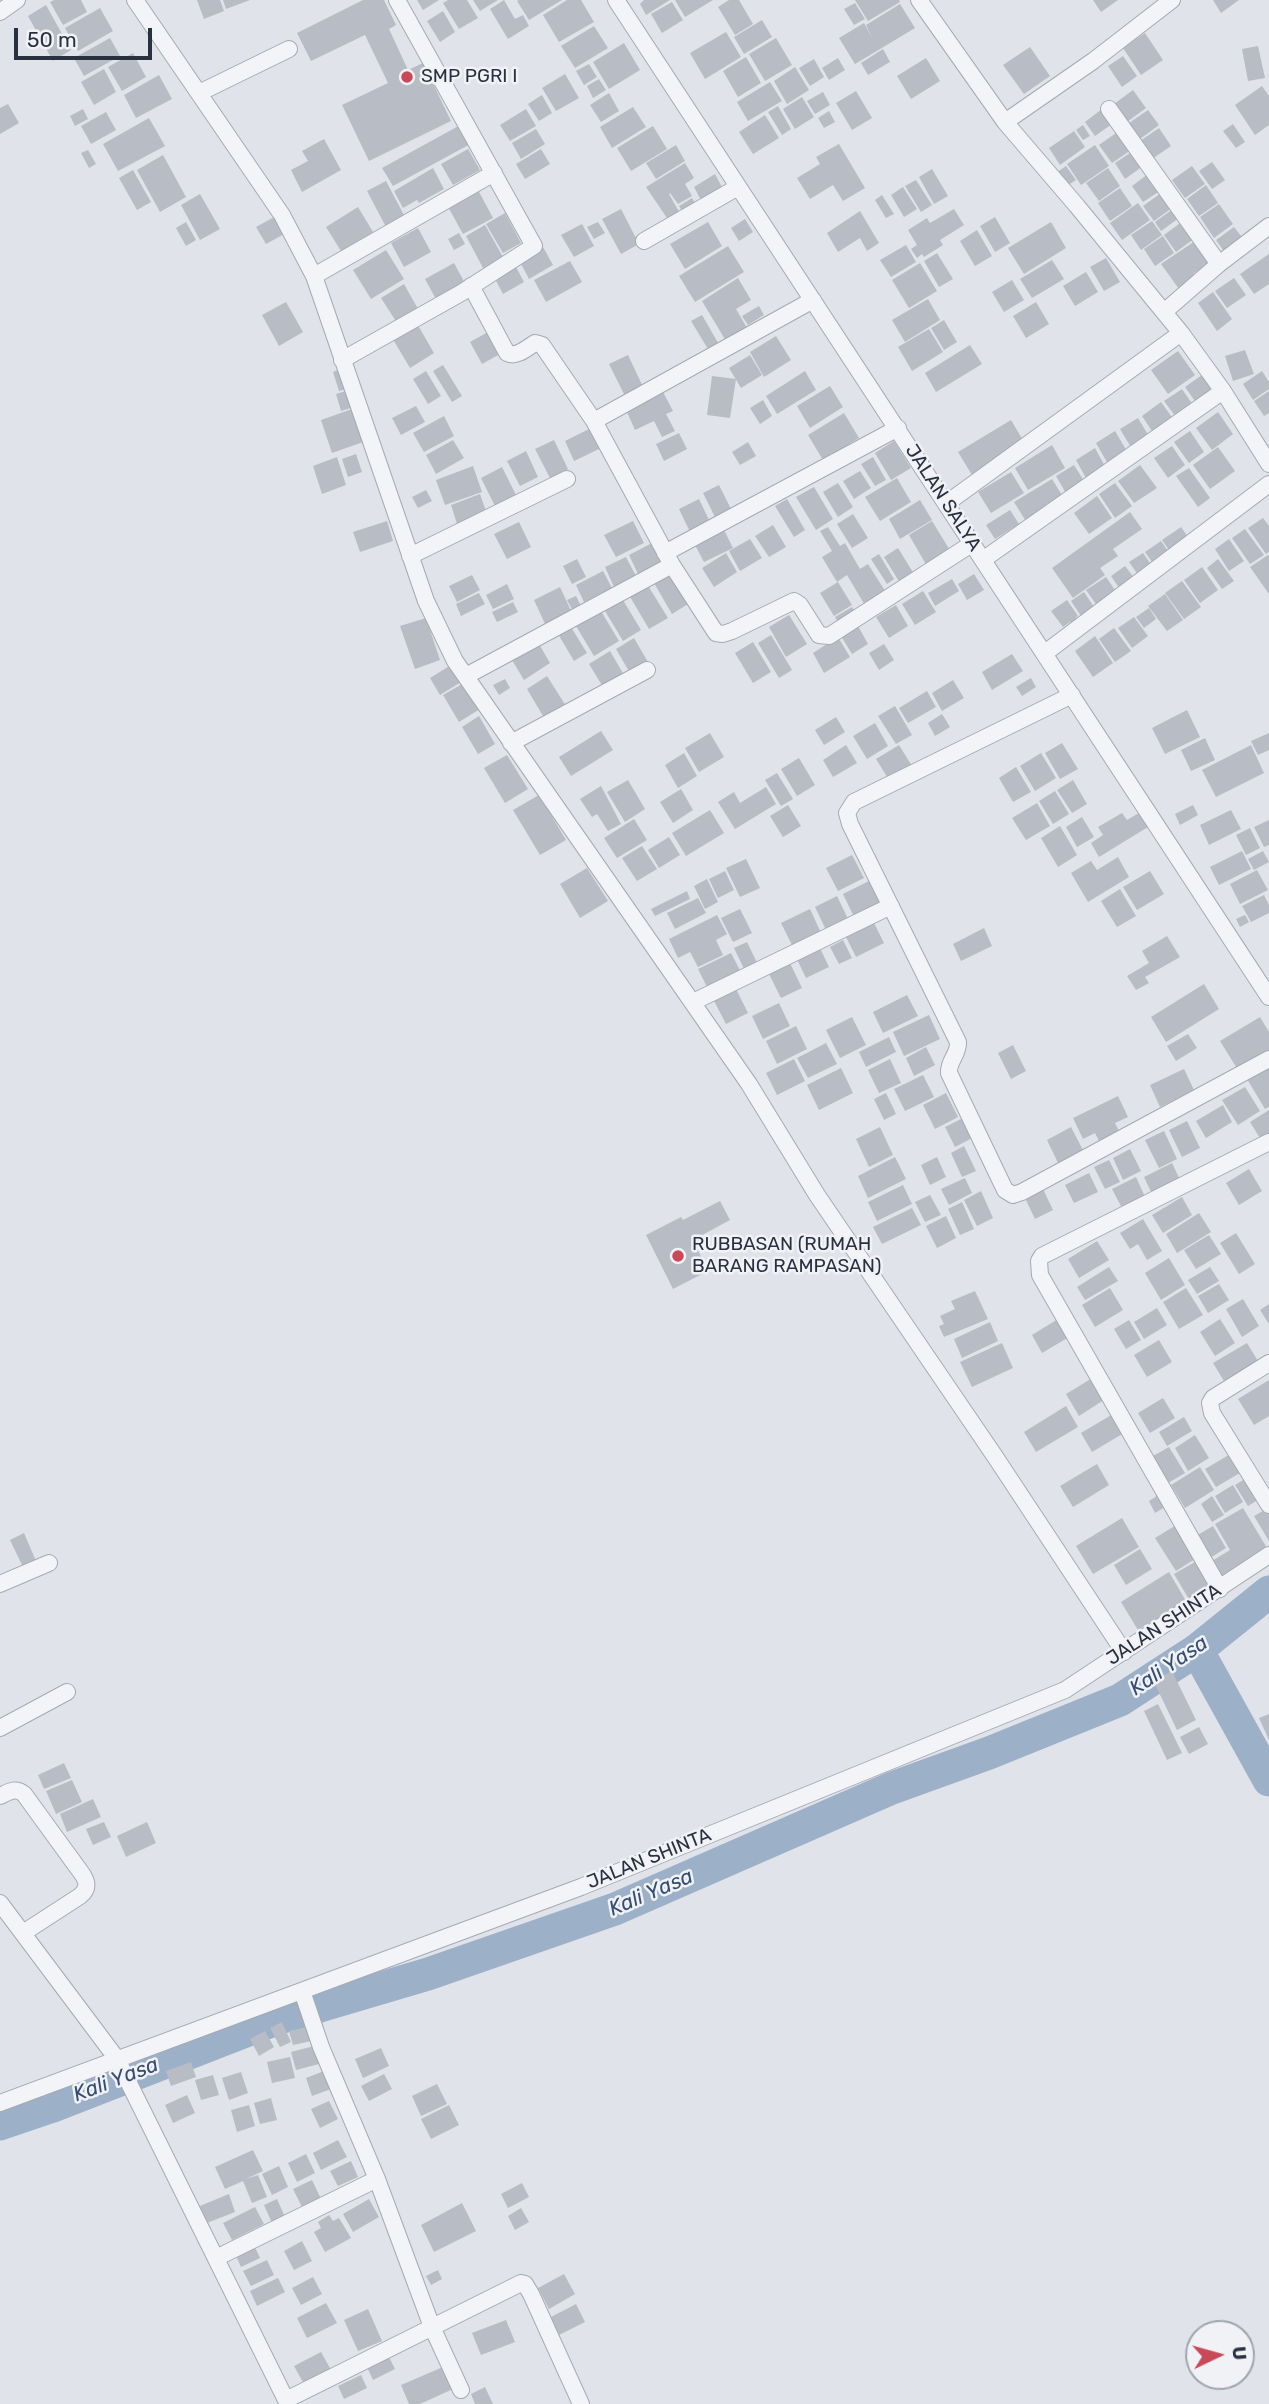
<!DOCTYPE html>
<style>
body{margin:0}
#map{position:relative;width:1269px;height:2404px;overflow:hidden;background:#e0e3e9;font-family:Rubik,sans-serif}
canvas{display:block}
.north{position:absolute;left:1185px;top:2320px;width:70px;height:70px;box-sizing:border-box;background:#f0f2f6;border:2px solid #a0a5ad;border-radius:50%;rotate:85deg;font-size:19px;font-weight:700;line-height:28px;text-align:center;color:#293140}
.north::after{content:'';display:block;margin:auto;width:24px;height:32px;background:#ca4959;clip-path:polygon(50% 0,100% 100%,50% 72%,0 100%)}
.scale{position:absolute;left:14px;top:28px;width:138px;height:32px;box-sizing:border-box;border:4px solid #293140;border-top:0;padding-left:9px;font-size:21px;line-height:24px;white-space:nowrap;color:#293140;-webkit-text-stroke:5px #f0f2f6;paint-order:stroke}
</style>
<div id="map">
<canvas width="1269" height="2404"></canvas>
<div class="north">U</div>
<div class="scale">50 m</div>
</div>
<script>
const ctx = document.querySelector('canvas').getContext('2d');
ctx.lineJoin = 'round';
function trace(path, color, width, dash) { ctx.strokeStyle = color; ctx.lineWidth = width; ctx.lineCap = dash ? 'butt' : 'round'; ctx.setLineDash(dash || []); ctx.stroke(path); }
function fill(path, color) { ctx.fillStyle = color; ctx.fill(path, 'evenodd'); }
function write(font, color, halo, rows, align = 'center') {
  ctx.font = font + ' Rubik,sans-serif'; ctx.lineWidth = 5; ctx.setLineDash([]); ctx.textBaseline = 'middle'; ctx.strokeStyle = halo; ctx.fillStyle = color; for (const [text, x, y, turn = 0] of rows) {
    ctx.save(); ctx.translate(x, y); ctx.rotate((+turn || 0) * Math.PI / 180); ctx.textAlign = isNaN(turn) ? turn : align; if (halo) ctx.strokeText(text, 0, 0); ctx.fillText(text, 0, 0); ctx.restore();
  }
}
const river = new Path2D(`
 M1197,1650l72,130
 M0,2124l50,-17 226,-88 152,-45 187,-65 277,-121 97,-35 131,-53 77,-50 72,-58`);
const building = new Path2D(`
 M54,0h27l6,12 -24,13 -13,-23z
 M197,0h23l4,11 -20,8z
 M223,0h27l-24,9z
 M363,0h21l12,25 -7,4 19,41 15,-7 28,58 -82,40 -27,-56 46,-22 -23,-48 -54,26 -14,-28z
 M417,0h22l-16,10z
 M448,0h19l11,18 -19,11 -16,-26z
 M473,0h25l-18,11z
 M504,0l11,19 8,-4 6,11 -21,13 -18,-30z
 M519,0h43l-33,20 -12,-19z
 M567,0h14l13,22 -35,20 -16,-27z
 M644,0h26l-24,15 -6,-11z
 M675,0h38l-28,17z
 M729,0h10l14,24 -18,11 -17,-28z
 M855,0h44l1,2 -32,19z
 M1093,0h25l-17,12z
 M1213,0h26l-18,13z
 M672,2l11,18 -21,13 -11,-19z
 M855,3l10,16 -11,6 -10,-16z
 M900,4l15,24 -60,36 -16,-26 25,-15 8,15 -6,-13z
 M46,5l25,45 -18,11 -25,-45z
 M100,8l13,23 -35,20 -13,-23z
 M443,11l12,21 -15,10 -13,-21z
 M762,20l10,17 -28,17 -10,-17z
 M594,26l14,22 -33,20 -14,-22z
 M726,32l15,25 -36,22 -15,-26z
 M1145,33l18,27 -22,15 -18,-27z
 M110,38l10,18 -36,20 -10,-18z
 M776,38l16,27 -27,16 -16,-27z
 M624,43l16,27 -31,19 -16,-27z
 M1258,46l7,32 -17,3 -6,-32z
 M1030,47l20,29 -26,18 -21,-29z
 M883,49l7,13 -22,13 -7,-12z
 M133,53l13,24 -24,14 -14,-24z
 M1123,56l14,20 -15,11 -14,-21z
 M746,57l15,26 -23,14 -15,-26z
 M838,58l7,12 -16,10 -7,-12z
 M926,58l14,23 -29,18 -14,-23z
 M814,59l10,18 -14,9 -11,-18z
 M589,64l8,13 -13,8 -8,-14z
 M795,67l14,23 -22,14 -13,-23z
 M104,69l12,23 -22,13 -13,-23z
 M565,74l14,24 -23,13 -14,-23z
 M159,75l13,24 -36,19 -12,-23z
 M599,79l7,11 -13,8 -6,-12z
 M770,82l12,19 -34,20 -11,-19z
 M1262,86l7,10v29l-14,10 -20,-30z
 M1133,90l13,18 -19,14 -13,-18z
 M856,91l16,27 -20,12 -16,-27z
 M823,92l7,13 -15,9 -8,-13z
 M609,93l10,18 -18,11 -11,-17z
 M542,95l10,18 -13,8 -11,-17z
 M802,97l12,20 -19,12 -12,-20z
 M8,104l11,19 -19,11v-26z
 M778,106l13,23 -9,6 -14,-23z
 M633,107l13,20 -34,21 -12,-21z
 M83,109l5,10 -13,7 -5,-10z
 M526,109l10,17 -26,15 -10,-16z
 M1102,109l10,15 -17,12 -10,-14z
 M1148,110l11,15 -19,14 -11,-16z
 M829,111l6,11 -11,6 -6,-10z
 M106,112l10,18 -25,14 -10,-18z
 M765,115l14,23 -26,16 -14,-22z
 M149,118l16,28 -47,25 -15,-27z
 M464,123l10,19 -81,44 -11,-18z
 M1233,124l12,18 -9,6 -13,-17z
 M1083,125l7,11 -7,4 -7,-10z
 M653,126l14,23 -36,22 -14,-23z
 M1159,128l12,18 -19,13 -12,-18z
 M536,129l9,15 -24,15 -9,-16z
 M1074,131l11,16 -25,18 -11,-17z
 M1119,131l12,19 -19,13 -13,-18z
 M324,139l17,31 -39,22 -11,-22 17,-9 -6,-10z
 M839,144l26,44 -22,13 -10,-16 -23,14 -13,-21 23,-14 -4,-7z
 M676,145l9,16 -29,18 -10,-16z
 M1095,145l14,21 -28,19 -14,-21z
 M468,149l12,21 -27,15 -12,-21z
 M541,149l9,15 -25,15 -9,-15z
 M88,150l8,14 -7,4 -8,-15z
 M1133,151l10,15 -18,13 -10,-16z
 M163,155l23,42 -26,15 -23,-42z
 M1212,162l13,18 -13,9 -13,-18z
 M685,163l9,15 -9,6 7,12 -14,8 -8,-11 -1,1 13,23 -11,7 -25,-37z
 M1066,166l10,14 -11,7 -9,-14z
 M1192,166l13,18 -20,14 -13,-18z
 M433,168l11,21 -25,14 -2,-3 -14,8 -9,-17z
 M1108,168l12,18 -21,15 -13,-18z
 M932,169l16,27 -14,8 -15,-27z
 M133,170l18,32 -14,8 -18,-32z
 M715,174l8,15 -21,13 -8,-15z
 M1148,174l12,17 -17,11 -11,-16z
 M916,180l16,25 -11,7 -16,-26z
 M386,181l19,36 -19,10 -19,-36z
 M1206,185l12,18 -19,13 -12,-17z
 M903,187l14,22 -13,8 -13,-22z
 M477,188l16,30 -30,16 -16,-29z
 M1120,188l12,18 -22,15 -12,-18z
 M1161,193l11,15 -18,13 -11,-15z
 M200,194l20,35 -20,11 -19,-35z
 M882,195l12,19 -8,4 -11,-18z
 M692,198l5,8 -13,8 -5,-8z
 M1138,203l12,17 -28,20 -12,-17z
 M1219,204l14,20 -19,14 -14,-21z
 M358,207l15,25 -32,19 -15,-24z
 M621,209l18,35 -18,10 -19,-35z
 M954,209l10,16 -24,15 3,5 -19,12 -2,-3 -5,4 -6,-9 6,-4 -9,-15 19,-12 3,5z
 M1173,209l6,9 -18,13 -6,-9z
 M860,211l19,32 -12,8 -7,-13 -22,14 -11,-19z
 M505,213l16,30 -18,10 -17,-29z
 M276,216l10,17 -20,11 -10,-17z
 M995,217l15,26 -15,9 -15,-26z
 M745,219l8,13 -14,9 -8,-13z
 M1152,221l10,14 -21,15 -10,-15z
 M1183,221l12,17 -19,14 -12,-17z
 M186,222l10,18 -10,6 -10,-18z
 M598,222l7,11 -11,6 -7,-12z
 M708,222l14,24 -37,23 -15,-25z
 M1051,222l15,26 -42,26 -16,-26z
 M582,224l12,22 -20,11 -13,-22z
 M485,225l18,32 -20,11 -17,-32z
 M1234,227l11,14 -19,13 -10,-14z
 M418,228l13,24 -27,15 -13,-24z
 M977,230l15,26 -17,10 -15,-25z
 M459,233l6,11 -11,6 -6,-11z
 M1163,236l11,17 -19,13 -11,-17z
 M1198,239l15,21 -20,14 2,4 -16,11 -18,-25z
 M906,245l10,17 -25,15 -11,-17z
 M728,246l16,26 -49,30 -16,-26z
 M543,247l10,18 -24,14 -10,-19z
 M386,250l18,29 -33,20 -18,-29z
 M937,253l16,26 -14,8 -15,-26z
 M1269,254v30l-15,10 -14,-20z
 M1106,258l14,24 -16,9 -14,-24z
 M1052,260l12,19 -32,19 -12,-19z
 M570,261l12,21 -36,20 -12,-22z
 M454,263l12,22 -29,16 -12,-22z
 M920,263l17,28 -28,17 -17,-28z
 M515,265l9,17 -21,12 -9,-17z
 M1086,272l12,20 -23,14 -12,-20z
 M738,278l13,22 -15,9 14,24 -21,13 -27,-45z
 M1234,278l12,17 -19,13 -12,-17z
 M1012,280l12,20 -20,12 -12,-20z
 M404,284l14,25 -21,14 -16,-25z
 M1213,292l19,27 -15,12 -19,-28z
 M928,299l12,21 -35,22 -13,-22z
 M286,302l17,30 -24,14 -17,-31z
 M1036,302l13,22 -23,14 -13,-22z
 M759,306l5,9 -16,10 -6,-9z
 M702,315l19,33 -10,6 -20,-33z
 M944,320l13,22 -13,8 -13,-22z
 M416,322l18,31 -24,15 -19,-32z
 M929,329l14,23 -31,19 -14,-24z
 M488,332l12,22 -18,10 -12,-22z
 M776,336l15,24 -27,17 -14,-25z
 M970,345l12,19 -46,28 -11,-19z
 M1245,350l9,24 -21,7 -8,-25z
 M1178,351l17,24 -27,19 -17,-24z
 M628,355l17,36 -18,9 -18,-36z
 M750,355l12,20 -21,13 -12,-20z
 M443,365l19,31 -10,6 -19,-31z
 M340,369l7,20 -8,2 -6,-19z
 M426,371l15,25 -13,8 -15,-25z
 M805,371l11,19 -39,24 -11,-18z
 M1262,371l7,11v7l-16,11 -10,-16z
 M1202,375l12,16 -17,13 -12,-17z
 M712,376l24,3 -6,39 -23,-3z
 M830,386l13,21 -33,21 -13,-22z
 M1182,389l11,16 -17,12 -12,-16z
 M349,390l5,17 -13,4 -5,-17z
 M1269,391v22l-5,3 -10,-15z
 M663,392l10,19 -7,3 9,17 -13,6 -8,-16 -19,9 -9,-20z
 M763,400l9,16 -12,8 -10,-16z
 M1161,402l13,18 -20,14 -12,-18z
 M416,406l9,16 -24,13 -9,-17z
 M355,408l11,33 -34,12 -11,-33z
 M1218,412l15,22 -21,16 -16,-22z
 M844,413l15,25 -36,22 -15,-25z
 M444,416l10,20 -30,16 -11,-19z
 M1138,418l12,20 -18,11 -12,-20z
 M1011,420l13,22 -52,33 -14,-23z
 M591,428l10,20 -27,13 -9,-20z
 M1115,431l13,22 -20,11 -12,-21z
 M1190,431l14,21 -15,11 -15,-21z
 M679,433l8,16 -23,12 -8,-17z
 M453,440l11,18 -28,16 -10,-19z
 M554,440l14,29 -18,9 -15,-29z
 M894,441l17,27 -20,12 -16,-27z
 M748,442l8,14 -16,9 -8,-13z
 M1052,445l13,23 -37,22 -13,-22z
 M1172,446l13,19 -17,13 -14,-20z
 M1218,447l17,24 -25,18 -17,-24z
 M1095,448l11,20 -19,12 -11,-20z
 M526,451l12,26 -18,9 -13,-25z
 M356,454l6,18 -14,5 -6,-18z
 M337,457l9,28 -24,9 -9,-28z
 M873,457l13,23 -11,6 -14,-22z
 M1074,465l12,19 -19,11 -11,-19z
 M1140,465l17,23 -23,15 -16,-22z
 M473,466l9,26 -37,13 -9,-25z
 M502,467l14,28 -21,11 -14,-28z
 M1189,468l21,30 -12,9 -22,-31z
 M860,471l11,17 -17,11 -11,-18z
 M1011,472l13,21 -33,20 -13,-21z
 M897,478l14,24 -31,19 -15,-24z
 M1052,479l13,21 -38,23 -13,-21z
 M838,483l15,24 -15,10 -15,-25z
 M1115,483l17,23 -17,12 -16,-24z
 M719,485l14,28 -16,8 -14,-28z
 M814,487l19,32 -17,11 -20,-33z
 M426,490l6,11 -14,7 -6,-11z
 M480,494l8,23 -30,10 -7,-22z
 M1097,496l15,22 -23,16 -15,-21z
 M699,499l11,23 -20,10 -11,-23z
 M787,499l18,31 -11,7 -19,-31z
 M920,500l12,20 -32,19 -11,-20z
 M1010,510l9,14 -24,15 -9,-14z
 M1130,512l12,17 -29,20 5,7 -18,12 5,7 -32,23 -21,-30z
 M853,514l15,24 -16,10 -15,-24z
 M1263,518l6,8v26l-3,2 -18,-26z
 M387,521l6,20 -33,11 -7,-20z
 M633,521l11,22 -28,14 -12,-22z
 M932,521l19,31 -24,14 -18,-31z
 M519,522l12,25 -24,12 -13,-25z
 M773,525l13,22 -17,10 -14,-21z
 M828,527l12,19 5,-3 15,26 8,-5 19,30 -21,13 -19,-32 -10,7 -15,-25 10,-6 -12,-20z
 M1181,527l9,13 -19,13 -9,-13z
 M1245,529l19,26 -14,9 -18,-26z
 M724,530l9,18 -29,14 -9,-17z
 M750,539l12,19 -22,13 -11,-20z
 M1229,539l15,22 -15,10 -14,-22z
 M1161,541l9,13 -16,11 -9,-13z
 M654,542l9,20 -25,12 -9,-19z
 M898,548l16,26 -14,9 -16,-26z
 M726,553l11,19 -23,15 -12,-19z
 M1143,553l9,13 -13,10 -10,-14z
 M879,554l15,25 -7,5 -16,-25z
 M1268,555l1,2v37l-19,-27z
 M626,557l10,19 -22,11 -9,-20z
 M577,559l9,18 -14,7 -9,-18z
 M1218,559l16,22 -12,8 -15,-21z
 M1125,566l10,13 -15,10 -9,-13z
 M1202,567l16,23 -18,13 -16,-23z
 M603,571l9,17 -28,14 -8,-17z
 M669,574l19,30 -16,10 -18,-31z
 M974,574l10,16 -17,10 -9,-16z
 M472,575l8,15 -23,12 -8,-16z
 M1106,577l11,16 -19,14 -12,-17z
 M952,579l7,12 -24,15 -7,-13z
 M1182,581l19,26 -17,12 -19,-26z
 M838,582l14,23 -18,11 -14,-23z
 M507,584l7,15 -21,10 -7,-14z
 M647,584l21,34 -19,11 -20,-34z
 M560,587l12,26 -26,13 -12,-26z
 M923,591l13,21 -21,13 -13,-21z
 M1084,592l12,18 -13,9 -12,-18z
 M479,593l6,11 -24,12 -5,-12z
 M1165,594l18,26 -16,11 -19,-25z
 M576,596l6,12 -8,5 -7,-13z
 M623,600l18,30 -18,11 -18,-30z
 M1067,600l11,16 -2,1 4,6 -6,4 -4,-5 -7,5 -12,-16z
 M513,602l5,10 -21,10 -5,-10z
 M896,605l12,21 -19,12 -13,-21z
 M852,607l6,9 -18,10 -5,-9z
 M1149,608l7,11 -12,9 -8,-11z
 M601,611l18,30 -25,15 -18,-30z
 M789,615l18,29 -21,13 -17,-30z
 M1134,617l14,19 -16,12 -14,-20z
 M426,618l14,42 -25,9 -15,-43z
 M858,626l10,18 -16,10 -11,-18z
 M571,627l16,26 -13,8 -16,-27z
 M1114,628l17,23 -16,11 -16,-23z
 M771,635l21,35 -13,8 -21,-35z
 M1095,636l18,27 -20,14 -18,-26z
 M838,637l12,20 -26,16 -11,-20z
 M634,638l14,24 -18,11 -14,-24z
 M753,642l18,30 -18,11 -18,-30z
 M539,644l11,19 -26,17 -12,-20z
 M884,644l10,16 -15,10 -10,-17z
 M610,651l14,24 -21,12 -14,-23z
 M1012,654l11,17 -31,19 -10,-18z
 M451,665l10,17 -21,13 -10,-17z
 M547,676l19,30 -20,15 -19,-32z
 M1031,678l5,9 -14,9 -6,-9z
 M505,679l5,9 -11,7 -6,-10z
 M953,680l11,18 -22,13 -10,-18z
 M464,683l16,26 -21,13 -16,-27z
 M927,691l9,16 -28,16 -9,-15z
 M895,706l17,29 -16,9 -18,-28z
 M1187,710l13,27 -35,17 -13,-26z
 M942,714l8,13 -15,9 -7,-13z
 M479,716l16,28 -17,10 -16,-27z
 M836,717l9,15 -21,13 -9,-15z
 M875,723l13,23 -21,13 -14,-23z
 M601,731l12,19 -42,26 -12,-19z
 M710,733l14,24 -25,15 -14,-24z
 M1269,733v17l-11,5 -7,-14z
 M1205,738l10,22 -24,11 -10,-21z
 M1062,743l16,26 -18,10 -15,-26z
 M846,745l11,18 -24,14 -10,-17z
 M899,745l13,21 -23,14 -13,-21z
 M1251,745l13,28 -48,24 -14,-27z
 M684,753l13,23 -19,12 -13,-23z
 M1041,753l15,25 -21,13 -15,-25z
 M507,755l21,34 -23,14 -21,-35z
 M799,758l16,27 -18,11 -16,-27z
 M1016,767l15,25 -18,10 -14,-24z
 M777,773l16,26 -12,7 -16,-26z
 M628,780l17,29 -20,13 -18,-30z
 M1073,780l14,24 -15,9 -15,-23z
 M601,786l20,38 -13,7 -11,-17 -5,3 -12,-18z
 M766,787l10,17 -41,25 -17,-27 16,-10 6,11z
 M681,789l12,21 -20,13 -13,-21z
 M1055,791l14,23 -16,10 -14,-23z
 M539,795l27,45 -26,15 -27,-45z
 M1037,803l13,23 -24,14 -14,-22z
 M788,805l13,21 -18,11 -13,-21z
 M1193,805l5,10 -18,10 -5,-11z
 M710,810l14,23 -38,23 -14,-23z
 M1231,810l10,19 -32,16 -9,-20z
 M1122,813l5,7 12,-7 9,14 -49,30 -8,-14 12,-8 -5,-8z
 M1082,817l12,20 -17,10 -11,-20z
 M634,819l13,21 -30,18 -13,-20z
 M1269,820v25l-5,2 -10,-20z
 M1060,826l17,29 -19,12 -17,-29z
 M1250,828l10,20 -14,7 -10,-20z
 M669,837l11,18 -21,13 -11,-18z
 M642,846l15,23 -20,12 -15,-23z
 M1242,851l9,18 -32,16 -9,-18z
 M1263,851l6,11 -15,8 -6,-11z
 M852,855l12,23 -26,13 -12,-23z
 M1118,857l11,20 -41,25 -17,-29 20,-12 6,9z
 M746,859l14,29 -20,9 -14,-29z
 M587,868l21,33 -28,17 -20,-34z
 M1257,870l11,20 -28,14 -10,-20z
 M725,871l9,19 -16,8 -9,-19z
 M1150,871l14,23 -27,16 -14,-23z
 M707,879l11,23 -13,7 -11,-23z
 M871,880l12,25 -28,14 -12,-25z
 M1120,889l16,27 -19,11 -16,-26z
 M687,891l3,8 -35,17 -4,-7z
 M1264,895l5,10v8l-18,9 -9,-16z
 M837,896l12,25 -22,11 -12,-25z
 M698,898l8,15 -31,16 -8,-16z
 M740,909l12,24 -19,9 -12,-24z
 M810,909l11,24 -28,14 -12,-24z
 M717,915l10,19 -11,6 7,15 -25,12 -8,-15 -12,6 -9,-19z
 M1245,915l4,7 -9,5 -4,-8z
 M872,919l12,24 -28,14 -12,-24z
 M984,928l8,18 -31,15 -8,-17z
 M1167,936l13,21 -35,20 4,6 -13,7 -9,-14 22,-13 -7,-12z
 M843,940l9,18 -13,6 -9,-17z
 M747,942l12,25 -13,6 -12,-25z
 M818,944l11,23 -23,11 -11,-23z
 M731,953l11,21 -33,17 -11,-22z
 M789,961l13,27 -21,10 -13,-26z
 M1204,984l15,25 -53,33 -15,-25z
 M735,987l13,26 -22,11 -14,-27z
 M907,995l11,21 -35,17 -10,-21z
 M779,1003l11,23 -27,13 -11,-23z
 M929,1015l11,24 -36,17 -11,-24z
 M852,1017l14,28 -26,13 -14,-28z
 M1260,1017l9,15v19l-31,19 -18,-29z
 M796,1026l11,23 -30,15 -11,-23z
 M1188,1034l9,14 -21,13 -9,-15z
 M889,1037l7,15 -30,15 -7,-15z
 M826,1043l11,21 -29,14 -11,-20z
 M1013,1045l13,26 -15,8 -13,-26z
 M926,1047l9,18 -21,11 -8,-18z
 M794,1059l11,22 -28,14 -11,-22z
 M890,1059l11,24 -22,10 -11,-23z
 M1269,1066v41l-4,2 -18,-30z
 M841,1068l12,25 -34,17 -12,-25z
 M1184,1069l10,21 -34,17 -10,-22z
 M923,1075l11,22 -29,14 -11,-22z
 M1245,1087l15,24 -22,14 -16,-25z
 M886,1093l10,21 -12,6 -10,-21z
 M946,1093l12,24 -23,12 -12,-24z
 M1118,1096l10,21 -13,6 5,10 -20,10 -5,-10 -12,6 -10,-21z
 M1223,1105l9,17 -26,16 -10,-17z
 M1269,1110v29l-6,4 -13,-21z
 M967,1116l9,20 -21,11 -10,-20z
 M1187,1121l13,27 -18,9 -13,-27z
 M880,1127l13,28 -24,12 -13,-28z
 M1071,1127l13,25 -25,13 -12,-25z
 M1164,1131l13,28 -18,9 -14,-28z
 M964,1146l12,25 -14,6 -11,-24z
 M1130,1149l11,22 -18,9 -10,-22z
 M895,1157l11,22 -38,19 -10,-22z
 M937,1157l9,20 -16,8 -9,-20z
 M1109,1160l11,22 -15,7 -11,-22z
 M1172,1163l9,19 -28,14 -9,-19z
 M1249,1169l13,22 -23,14 -13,-22z
 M1089,1173l9,19 -24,11 -9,-18z
 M1136,1177l10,22 -23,11 -11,-21z
 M965,1178l7,15 -23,12 -8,-16z
 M903,1185l9,19 -35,17 -9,-19z
 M1042,1187l11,23 -18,9 -11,-23z
 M981,1191l12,27 -16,8 -13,-26z
 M930,1195l11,20 -16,7 -10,-20z
 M1182,1197l10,18 -29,18 -11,-18z
 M720,1201l10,19 -37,20 15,31 -35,18 -27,-54 35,-18 2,3z
 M962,1202l12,27 -14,6 -12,-26z
 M912,1208l9,17 -39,19 -9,-17z
 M1199,1213l12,19 -34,21 -11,-19z
 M946,1216l10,22 -19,10 -11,-22z
 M1143,1219l19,32 -15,9 -9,-16 -8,5 -10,-16z
 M1236,1233l19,31 -16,10 -19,-31z
 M1209,1235l12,19 -25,15 -12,-19z
 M1097,1241l12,19 -30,18 -11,-19z
 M1169,1258l16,27 -24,15 -16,-27z
 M1109,1267l9,14 -33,19 -8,-13z
 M1210,1267l9,14 -22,13 -9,-14z
 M1219,1284l10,16 -21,13 -10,-17z
 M1110,1288l13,22 -28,17 -13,-22z
 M1186,1288l17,27 -24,14 -16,-27z
 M975,1291l13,28 -44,18 -5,-11 5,-2 -4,-8 15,-7 -4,-8z
 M1243,1299l16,27 -17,11 -16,-28z
 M1269,1304v20l-9,-14z
 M1157,1308l10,17 -23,14 -10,-17z
 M1058,1319l11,18 -27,16 -10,-18z
 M1220,1319l15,24 -20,13 -15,-24z
 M1129,1320l12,20 -15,9 -12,-20z
 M990,1322l8,19 -36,17 -8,-19z
 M1159,1340l13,22 -25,15 -13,-22z
 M1002,1343l11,25 -41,19 -12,-25z
 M1247,1343l11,18 -34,20 -11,-18z
 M1094,1377l13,21 -28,18 -13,-22z
 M1269,1380v36l-15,9 -16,-26z
 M1163,1398l12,20 -25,15 -12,-20z
 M1066,1406l12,21 -42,25 -12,-20z
 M1113,1414l11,19 -32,19 -11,-19z
 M1184,1417l8,14 -25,15 -8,-14z
 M1195,1435l14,23 -21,13 -13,-23z
 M1169,1447l16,26 -17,10 -15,-27z
 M1234,1452l11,18 -29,17 -11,-18z
 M1097,1464l12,21 -36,22 -13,-21z
 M1200,1467l14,23 -29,18 -14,-23z
 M1248,1477l13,21 -13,8 -13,-21z
 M1233,1485l10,17 -18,11 -10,-17z
 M1163,1492l7,12 -15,9 -6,-12z
 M1212,1496l12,19 -12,7 -11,-18z
 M1243,1508l24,40 -19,11 4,6 -28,16 -12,-20 18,-11 -15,-26z
 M1268,1508l1,2v31l-15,-25z
 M1122,1518l17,29 -46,27 -17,-28z
 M1178,1524l20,33 -22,14 -21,-33z
 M1213,1526l13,22 -16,10 -14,-22z
 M24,1533l12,28 -13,6 -13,-27z
 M1140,1549l12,20 -26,16 -12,-20z
 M1200,1559l16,26 -26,16 -16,-27z
 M1169,1572l17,29 -48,29 -17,-28z
 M1172,1671l24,49 -19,10 -24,-50z
 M1158,1704l24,49 -15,7 -23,-49z
 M1269,1714v26l-10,-22z
 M1199,1727l9,17 -19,10 -9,-17z
 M64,1763l7,15 -27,11 -6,-14z
 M72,1780l10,22 -26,12 -10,-23z
 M93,1799l8,18 -34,15 -7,-18z
 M104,1822l7,15 -18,8 -7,-16z
 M147,1822l9,21 -30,14 -9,-21z
 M282,2022l9,20 -11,5 -10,-19z
 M313,2026l3,14 -23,5 -4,-14z
 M265,2031l9,16 -15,9 -9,-17z
 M318,2045l5,18 -27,7 -5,-18z
 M381,2048l8,18 -26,12 -8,-19z
 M290,2057l5,21 -23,5 -5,-21z
 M191,2062l5,15 -25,9 -5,-15z
 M324,2071l7,18 -19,7 -6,-18z
 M241,2072l7,21 -19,7 -7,-22z
 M384,2074l8,15 -23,12 -8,-15z
 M213,2075l6,20 -18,5 -6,-20z
 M437,2084l10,20 -26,12 -9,-20z
 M187,2095l8,18 -22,10 -8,-18z
 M271,2098l6,22 -17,4 -6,-21z
 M329,2101l9,18 -18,9 -9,-19z
 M249,2105l6,21 -18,6 -6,-22z
 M449,2105l10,20 -28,14 -10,-20z
 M338,2140l9,17 -26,13 -8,-17z
 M253,2150l10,21 -17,8 12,-4 9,22 -15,6 -9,-22 -18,8 -10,-22z
 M306,2154l9,19 -18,9 -9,-19z
 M351,2161l7,16 -20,9 -8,-15z
 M279,2166l9,21 -16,8 -10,-21z
 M312,2180l9,19 -18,10 -10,-20z
 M522,2183l7,14 -21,11 -7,-14z
 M229,2194l6,18 -28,11 -7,-17z
 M277,2199l8,18 -13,6 -8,-18z
 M369,2199l10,18 -26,15 -10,-18z
 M462,2203l14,28 -42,21 -13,-27z
 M255,2207l9,17 -32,16 -9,-17z
 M521,2208l8,14 -14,8 -7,-14z
 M329,2215l4,6 6,-3 12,20 -26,14 -11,-20 7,-4 -3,-6z
 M302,2241l10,20 -18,9 -10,-19z
 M254,2245l6,13 -19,9 -6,-13z
 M267,2260l7,15 -23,11 -8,-15z
 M438,2270l4,9 -11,6 -5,-9z
 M564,2274l11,20 -26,15 -11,-21z
 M313,2277l9,17 -21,11 -9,-17z
 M278,2278l7,14 -28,14 -7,-15z
 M326,2303l11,20 -30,15 -10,-20z
 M576,2304l9,18 -26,13 -8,-18z
 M368,2309l14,32 -24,10 -14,-31z
 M506,2320l9,22 -34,13 -9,-22z
 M321,2352l10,18 -27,14 -10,-18z
 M389,2357l6,12 -22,11 -6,-13z
 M443,2367l10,22 -33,15h-11l-8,-19z
 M361,2375l6,13 -23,11 -6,-13z
 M485,2387l8,17h-18l-4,-10z`);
const minor = new Path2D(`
 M135,0l147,215 32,61 112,325 29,60 294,423 68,111 179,263 128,194
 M616,0l653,997
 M919,0l86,122 72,84 104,127 42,58 46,73
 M0,12l17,-12
 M199,93l90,-44
 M1109,109l110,155
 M1005,122l88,-61 79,-61
 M644,241l94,-54
 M314,276l180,-103
 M471,286l36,67c9,5 20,-5 28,-10l7,2 52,76 78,144 44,68 7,1 9,-3 62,-30 6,4 19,30 10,1 144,-93
 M1164,312l55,-48 50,-38
 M342,360l119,-67 73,-47 -137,-246
 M594,421l219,-121
 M947,503l234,-170
 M665,553l233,-125
 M410,556l157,-77
 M984,559l239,-168
 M1045,653l224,-169
 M466,676l206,-111
 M1072,695l-218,107 -7,11 3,11 108,218c1,12 -10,19 -9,31l56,117 8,5 9,-3 247,-133
 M511,743l136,-73
 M693,1002l198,-96
 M1269,1363l-56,35 -3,5 2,10 57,92
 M0,1584l49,-21
 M1220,1589l-180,-314 -1,-14 3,-5 227,-114
 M0,1728l67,-36
 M0,1796c9,-4 15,-9 24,-2l56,77c7,9 10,17 0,25l-57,37
 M0,1903l117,156 171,345
 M302,1991l19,56 56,132 55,148 29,63
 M0,2103l581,-216 484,-197 204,-135
 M216,2258l161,-79
 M286,2400l235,-117 4,1 6,10 50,110`);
const markers = [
 [407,77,7,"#ca4959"],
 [678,1256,7,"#ca4959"]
];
const poiNames = [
 ["SMP PGRI I",421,77],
 ["RUBBASAN (RUMAH",692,1245],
 ["BARANG RAMPASAN)",692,1267]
];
const streetNames = [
 ["JALAN SALYA",943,498,57],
 ["JALAN SHINTA",1164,1625,-33],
 ["JALAN SHINTA",649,1859,-22]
];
const waterNames = [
 ["Kali Yasa",1169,1666,-34],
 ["Kali Yasa",651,1893,-23],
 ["Kali Yasa",116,2080,-21]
];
trace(river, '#9cb0c8', 33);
fill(building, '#b8bcc5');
trace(minor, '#a5aab3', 18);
trace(minor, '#f3f4f7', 16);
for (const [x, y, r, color] of markers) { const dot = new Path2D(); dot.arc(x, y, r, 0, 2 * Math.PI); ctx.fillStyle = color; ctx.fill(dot); trace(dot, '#f0f2f6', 2.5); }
write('19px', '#293140', '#f0f2f6', poiNames, 'left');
write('19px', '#293140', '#f0f2f6', streetNames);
write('italic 21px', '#354e72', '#f0f2f6', waterNames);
</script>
